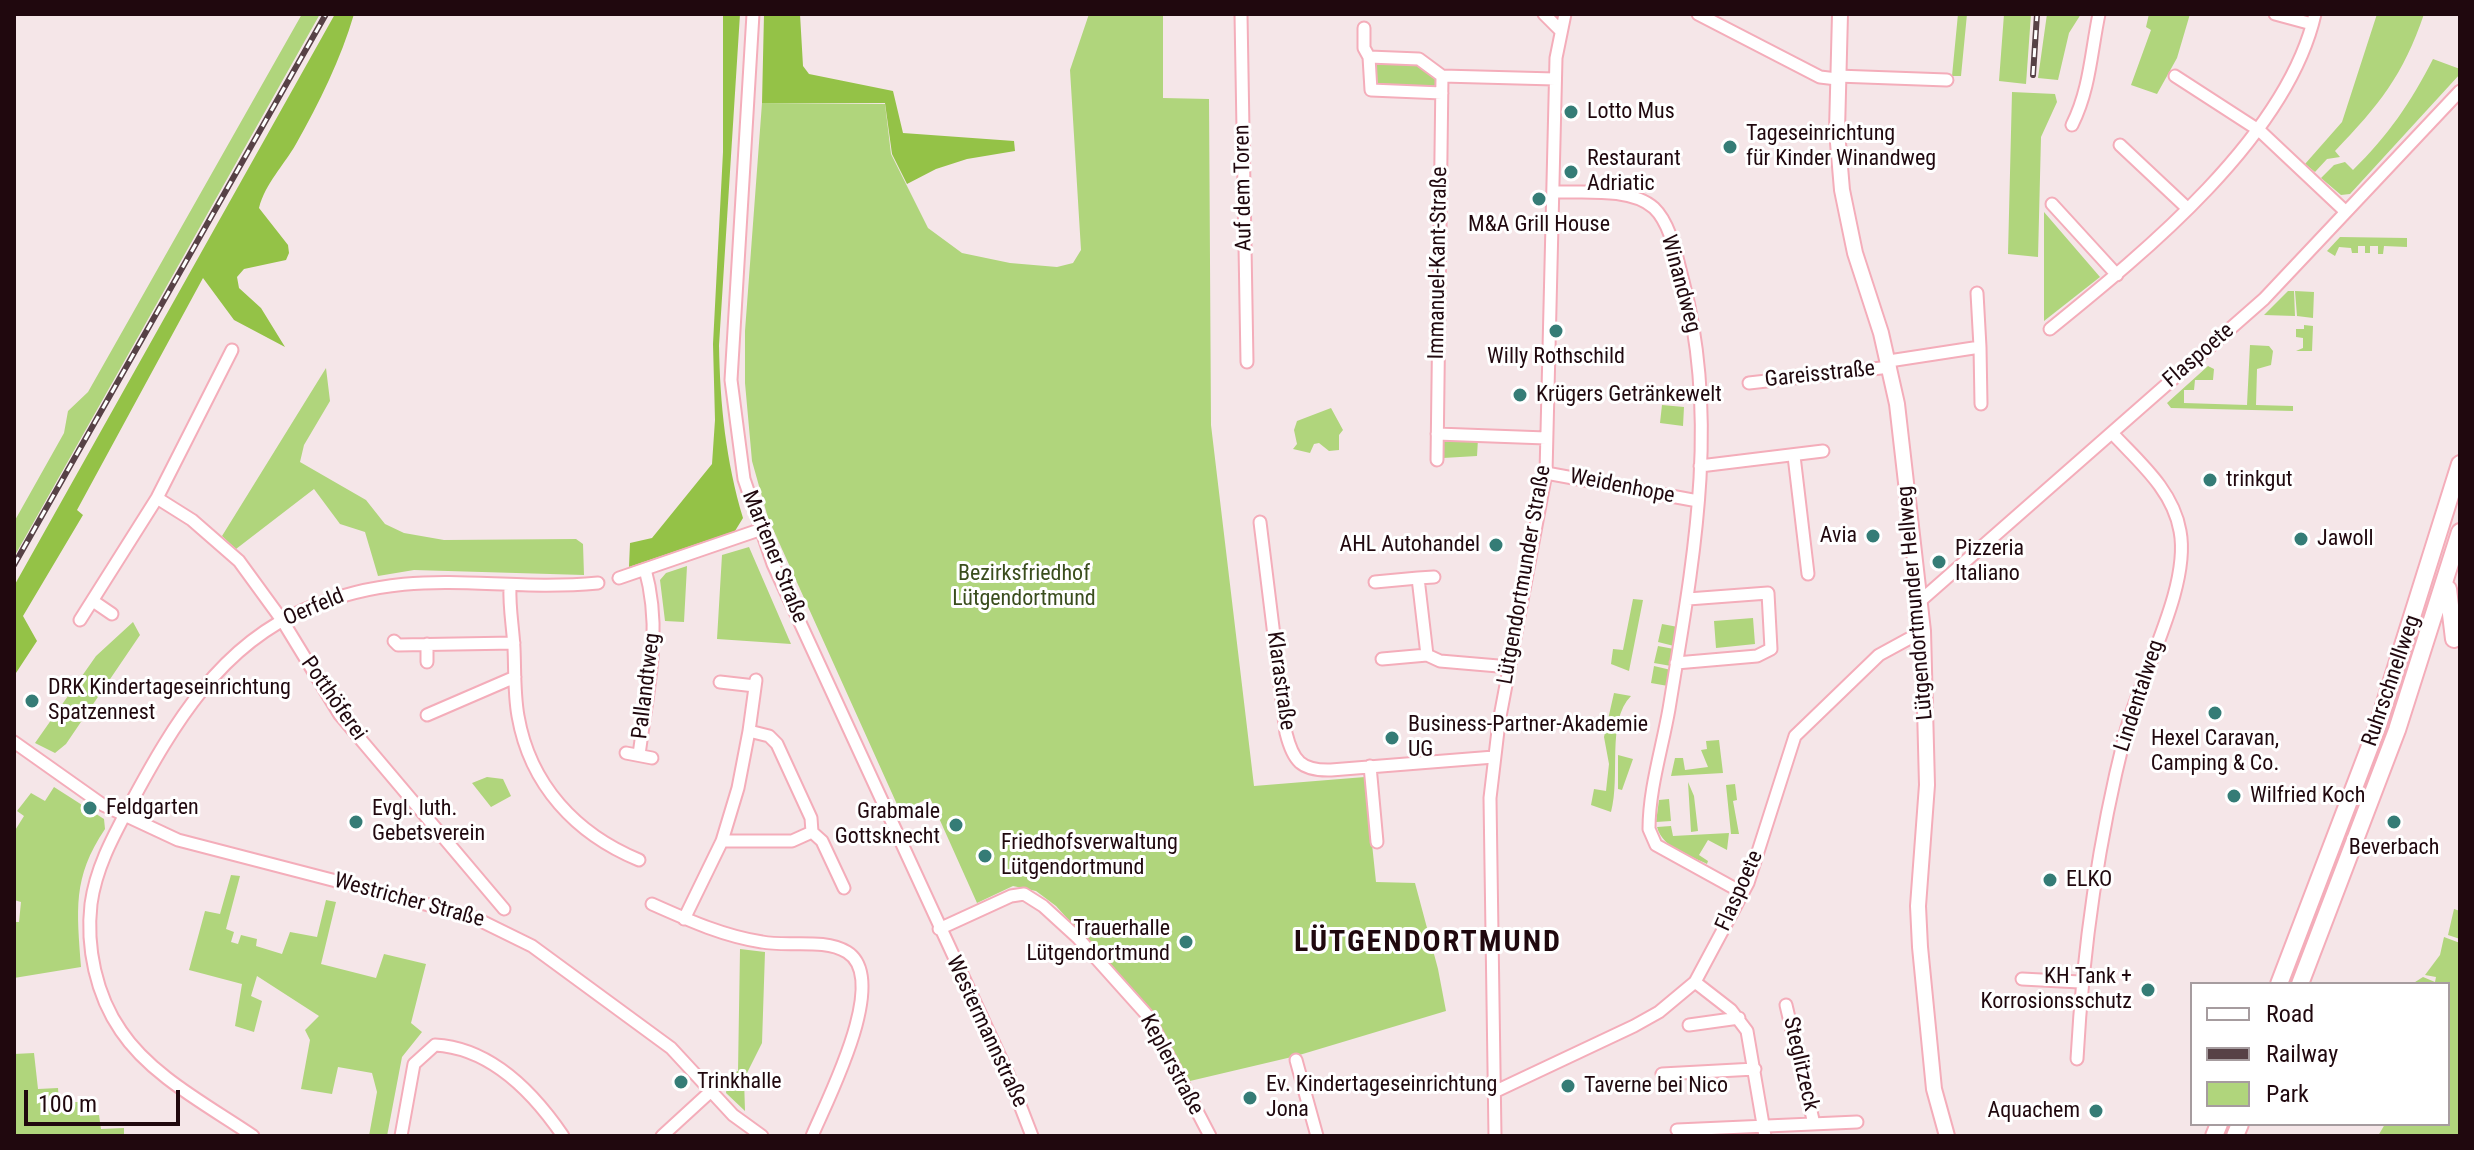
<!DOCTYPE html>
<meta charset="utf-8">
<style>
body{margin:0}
#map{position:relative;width:2474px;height:1150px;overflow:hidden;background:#f5e6e8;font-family:"Roboto Condensed",sans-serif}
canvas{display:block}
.frame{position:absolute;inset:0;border:16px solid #20080e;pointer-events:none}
.legend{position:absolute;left:2190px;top:982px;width:260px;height:144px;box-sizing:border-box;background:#fff;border:2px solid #a69c9f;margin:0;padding:10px 14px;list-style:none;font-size:24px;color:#20080e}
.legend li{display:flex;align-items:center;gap:16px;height:40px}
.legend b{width:40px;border:2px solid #a69c9f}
.scale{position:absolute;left:24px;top:1090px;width:156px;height:36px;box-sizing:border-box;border:4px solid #20080e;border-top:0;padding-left:10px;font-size:24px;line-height:28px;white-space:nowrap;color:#20080e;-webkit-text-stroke:6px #fff;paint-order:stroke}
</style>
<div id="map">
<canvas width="2474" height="1150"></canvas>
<div class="frame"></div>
<ul class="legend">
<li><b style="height:10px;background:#fff"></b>Road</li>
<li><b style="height:10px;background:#574146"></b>Railway</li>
<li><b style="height:22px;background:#b0d57c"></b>Park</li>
</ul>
<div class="scale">100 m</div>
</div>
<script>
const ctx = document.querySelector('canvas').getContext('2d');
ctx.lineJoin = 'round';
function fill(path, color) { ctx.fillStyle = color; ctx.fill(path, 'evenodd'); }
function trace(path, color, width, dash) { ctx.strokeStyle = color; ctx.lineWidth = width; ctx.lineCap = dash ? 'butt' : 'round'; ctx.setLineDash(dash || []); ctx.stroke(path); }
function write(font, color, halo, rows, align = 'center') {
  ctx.font = font + ' "Roboto Condensed",sans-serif'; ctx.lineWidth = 6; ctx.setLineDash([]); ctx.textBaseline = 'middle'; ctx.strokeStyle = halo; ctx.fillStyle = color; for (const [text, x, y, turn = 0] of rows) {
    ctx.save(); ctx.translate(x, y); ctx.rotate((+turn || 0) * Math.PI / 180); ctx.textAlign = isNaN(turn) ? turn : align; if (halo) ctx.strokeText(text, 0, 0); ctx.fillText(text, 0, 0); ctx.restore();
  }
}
const green = new Path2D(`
 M302,14h18l-306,543v-35l50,-89 4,-22 20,-19z
 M1089,14h74v84l46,1 2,326 43,361 111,-9 11,105 39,1 23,86 8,42 -150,45 -106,25 -38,-69 -96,-106 -20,-15 -23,-5 -36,17 -47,-105 -30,13 -132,-293 -16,-57 -7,-78v-52l17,-228 123,1 6,50 37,74 34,25 48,10 47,4 16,-4 8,-13 -11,-180z
 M1958,14h9l-6,62h-9z
 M2004,14h27l-5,70 -27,-3z
 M2047,14h34l-12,19 -11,47 -20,-2z
 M2149,14h41l-13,44 -20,36 -26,-9 20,-55 -5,-3z
 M2377,14h47c-21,62 -45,91 -89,137l5,6 -13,2 -12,13 -10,-8 37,-42z
 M2433,59l27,10v5l-110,120 -9,1 -20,-17 13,-13 11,-3 8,8c35,-34 58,-68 80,-111z
 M1417,61l19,16 -1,11 -61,-2 -1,-23z
 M2012,92l43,2 2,8 -16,35 -3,120 -30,-3z
 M2044,212l56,65 -56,44z
 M2340,237l67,1v9l-23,-1 -1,8h-5v-8h-8v7h-5v-7h-7v7h-6l-1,-5 -12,-1 -4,9 -8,-5z
 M2288,291h6l1,25 -31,-1z
 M2295,291l19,1 -1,26 -16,-2z
 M2304,325l9,1 -1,25h-16l7,-3v-10l-7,-1v-8h8z
 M2250,345l19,1 4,5 -2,14 -14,4 -1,36 37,1v5l-122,-3 -4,-5 41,-37 6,3 -1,11h-18l-1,10h-10v13l63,2z
 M326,368l4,33 -26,44 -4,17 66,38 19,24 19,9 40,7 132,-1 7,5 1,31 -170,-5 -36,6 -13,-44 -25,-8 -26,-35 -78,60 -14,-13z
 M1662,405l22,2 -1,19 -23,-3z
 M1331,408l12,22 -4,5v15l-10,1 -10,-8 -5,1 -4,9 -17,-4 4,-5 -3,-14 3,-9z
 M1445,438l33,1 -1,17 -34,2 -2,-16z
 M749,547l42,97 -74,-5 5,-84z
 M687,566l-3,56 -19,-1 -5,-41 6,-7z
 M1633,599l10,1 -14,71 -18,-7 2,-15 10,1z
 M1753,618l2,26 -39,4 -2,-27z
 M133,622l7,13 -74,109 -11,9 -20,-10 61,-87z
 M1662,624l16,3 -4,19 -16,-4z
 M1658,646l16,3 -3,17 -17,-3z
 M1654,666l17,4 -3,16 -17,-3z
 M1614,693l17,3c-25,25 -10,80 -20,116l-20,-7 3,-16 12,2 3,-27 -5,-27z
 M1719,740l4,33 -52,3 4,-18h8l2,12 23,-3 -7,-17 6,-1 -1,-8z
 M1618,755l15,4 -11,31 -4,-1z
 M487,777l16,2 8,17 -20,11 -19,-24z
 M1688,782l6,14 4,35 -7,1z
 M1735,784l2,16 -4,1 6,33h-8l-5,-49z
 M54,787l50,32 1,10c-33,49 -28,81 -24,138l-67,11v-56h5l2,-20 -7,-2v-68l10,-16 -7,-5 14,-18 14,8z
 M1669,799l2,22 -15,1 3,-22z
 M1671,826l2,10 56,-3 -2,17 -19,-10 -9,15 9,6 -1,3c-17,-9 -44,-15 -50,-37z
 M231,875l9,1 -14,53 8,3 -3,10 7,2 3,-9 16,4 -1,7 26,8 8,-22 27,5 9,-37 10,2 -15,62 55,14 8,-24 42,10 -15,59 11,9 -20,25 -15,79h-18l8,-44 -5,-19 -34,-6 -6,27 -31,-5 9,-49 -5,-10 14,-14 -62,-40 -6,20 11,5 -8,31 -19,-6 7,-42 -53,-14 16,-59 15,3z
 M2454,909l6,2v28l-12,-4z
 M2444,937l16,6v193h-82l7,-12h63v-140h-36l11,-7 12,5 1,-5 -11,-2 15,-20z
 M740,949l25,3 -3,91 -18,36 1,32 -19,-18 2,-18 10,-4z
 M34,1053l4,36 20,-1 1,14h20l1,14 19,-1 2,14 23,-1v8h-110v-82z`);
const forest = new Path2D(`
 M335,14h19c-13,45 -35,89 -58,130 -12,21 -31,40 -37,64l29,37 1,8 -3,7 -42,9 -7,8 2,11 22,20 24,39 -51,-27 -31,-42 -126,232 6,5 -60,101 14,25 -23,35v-90z
 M723,14h17l-21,331c1,60 7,116 24,173l-8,13 -106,36 1,-24 22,-5 60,-74 3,-44 -2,-76 10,-192z
 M764,14h36l3,52 6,8 84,17 10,42 111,8 1,10 -48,8 -31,10 -29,15 -15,-30 -7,-51h-123z`);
const minor = new Path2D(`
 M753,14l-22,366 13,99 29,85 235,510 24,62
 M1241,14l6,348
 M1544,14l16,16
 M1698,14l122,63 17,2
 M2275,14l37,10
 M1364,28v20l5,9
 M1442,76l113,3
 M1837,76l110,4
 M2175,76l85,55 86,81
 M2072,125c18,-36 19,-73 27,-111
 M2120,145l66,62
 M1553,192c29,1 78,-5 101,16 17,16 23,51 29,73 38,143 9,286 -14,428 -7,40 -20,80 -20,120l7,16 87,48
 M2052,204l65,71
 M1977,293l3,54
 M2050,329c95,-77 237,-192 265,-315
 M1889,361l91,-14 1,57
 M1749,383l141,-16
 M1437,434l109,4
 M1794,456l14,118
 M1437,460l5,-384 -23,-17 -50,-2 2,33 71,3
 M1700,466l123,-15
 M1546,473l152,28
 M157,498l35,22 47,41 43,59 58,95 164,194
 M1260,522l26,211c7,28 15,38 45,37l163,-13
 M1434,577l-16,1 9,77 13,6 70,6
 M619,578l140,-48
 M1375,582l43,-4
 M510,587c-1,21 3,40 4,61 1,22 0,46 4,68 12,69 58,118 121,144
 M93,601l19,13
 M1919,602l345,-303 196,-208
 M80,620l77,-122 75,-148
 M394,641l4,4 116,-2
 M427,644v18
 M1382,659l45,-4
 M1676,663l81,-7 14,-7 -3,-56 -80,6
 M720,682l35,4
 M427,715l88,-38
 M749,731l7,-51
 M14,742l89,63 75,35 293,76 61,30 139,102 62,67 29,21
 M626,753l26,5
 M639,755c8,-64 24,-122 6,-186
 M1370,766l7,76
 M812,832l10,9 22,47
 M652,904c36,16 71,32 110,38 26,5 62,-4 85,10 44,27 -21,150 -35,184
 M684,919l38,-78h70l20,-9 -1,-14 -34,-74 -8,-8 -20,-5 -11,57 -16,53
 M939,929l72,-33 13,-2 19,12 35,32 69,77 63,121
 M2022,979l58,3
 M1695,982l36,28 16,21 18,105
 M1786,1005l28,119
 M1689,1025l50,-7
 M2077,1059c6,-111 21,-217 48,-324 14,-58 66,-147 55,-204 -7,-41 -41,-69 -68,-98
 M1296,1060l21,76
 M1662,1074l93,-5
 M1494,1092l140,-66 25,-14 36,-30 53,-99 47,-147 84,-81 44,-24
 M1677,1130l180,-8
 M253,1136c-44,-30 -102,-60 -132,-105 -25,-36 -35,-84 -30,-127 5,-37 23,-69 40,-101 42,-78 89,-158 175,-194 109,-46 183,-16 292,-26
 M401,1136l13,-72 21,-19c56,3 98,47 128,91
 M662,1136l48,-44
 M1495,1136l-5,-338 9,-76 47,-249 10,-415 9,-44`);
const major = new Path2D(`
 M1840,14l-3,117 5,59 13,63 26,80 16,71 26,227 4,154 -9,121 2,41 14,142 13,47`);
const highway = new Path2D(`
 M2448,589l6,50
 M2279,984l99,-259 82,-261
 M2300,984l97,-254 63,-198
 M2214,1136l5,-12
 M2235,1136l5,-12`);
const rail = new Path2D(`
 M2033,75l4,-61
 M14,565l312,-551`);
const markers = [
 [1571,112,8,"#357c76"],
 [1730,147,8,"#357c76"],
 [1571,172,8,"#357c76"],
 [1539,199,8,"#357c76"],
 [1556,331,8,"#357c76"],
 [1520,395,8,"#357c76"],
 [2210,480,8,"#357c76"],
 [1873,536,8,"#357c76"],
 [2301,539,8,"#357c76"],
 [1496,545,8,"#357c76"],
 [1939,562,8,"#357c76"],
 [32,701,8,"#357c76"],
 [2215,713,8,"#357c76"],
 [1392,738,8,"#357c76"],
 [2234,796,8,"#357c76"],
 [90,808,8,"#357c76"],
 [356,822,8,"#357c76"],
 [2394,822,8,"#357c76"],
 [956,825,8,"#357c76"],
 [985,856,8,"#357c76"],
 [2050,880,8,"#357c76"],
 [1186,942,8,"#357c76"],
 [2148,990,8,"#357c76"],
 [681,1082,8,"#357c76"],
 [1568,1086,8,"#357c76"],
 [1250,1098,8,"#357c76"],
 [2096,1111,8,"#357c76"]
];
const poiNames = [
 ["Lotto Mus",1587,112],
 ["Tageseinrichtung",1746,134],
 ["für Kinder Winandweg",1746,159],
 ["Restaurant",1587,159],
 ["Adriatic",1587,184],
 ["M&A Grill House",1539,225,"center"],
 ["Willy Rothschild",1556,357,"center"],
 ["Krügers Getränkewelt",1536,395],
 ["trinkgut",2226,480],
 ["Avia",1857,536,"right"],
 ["Jawoll",2317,539],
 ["AHL Autohandel",1480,545,"right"],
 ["Pizzeria",1955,549],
 ["Italiano",1955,574],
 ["DRK Kindertageseinrichtung",48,688],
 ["Spatzennest",48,713],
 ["Business-Partner-Akademie",1408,725],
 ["UG",1408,750],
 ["Hexel Caravan,",2215,739,"center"],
 ["Camping & Co.",2215,764,"center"],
 ["Wilfried Koch",2250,796],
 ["Feldgarten",106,808],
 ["Evgl. luth.",372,809],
 ["Gebetsverein",372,834],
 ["Grabmale",940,812,"right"],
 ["Gottsknecht",940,837,"right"],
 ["Friedhofsverwaltung",1001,843],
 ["Lütgendortmund",1001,868],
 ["Beverbach",2394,848,"center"],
 ["ELKO",2066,880],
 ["Trauerhalle",1170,929,"right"],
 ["Lütgendortmund",1170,954,"right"],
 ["KH Tank +",2132,977,"right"],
 ["Korrosionsschutz",2132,1002,"right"],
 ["Trinkhalle",697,1082],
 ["Ev. Kindertageseinrichtung",1266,1085],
 ["Jona",1266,1110],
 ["Taverne bei Nico",1584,1086],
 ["Aquachem",2080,1111,"right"]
];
const streetNames = [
 ["Auf dem Toren",1244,188,-91],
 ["Immanuel-Kant-Straße",1439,263,-89],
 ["Winandweg",1680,284,75],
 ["Flaspoete",2199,356,-41],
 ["Gareisstraße",1820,375,-6],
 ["Weidenhope",1622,487,11],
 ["Martener Straße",774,557,68],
 ["Lütgendortmunder Straße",1525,575,-80],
 ["Lütgendortmunder Hellweg",1916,603,-95],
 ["Oerfeld",314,608,-23],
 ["Klarastraße",1280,681,82],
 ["Ruhrschnellweg",2392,681,-71],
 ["Pallandtweg",647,686,-83],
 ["Lindentalweg",2140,696,-72],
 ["Potthöferei",333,699,55],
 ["Flaspoete",1740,891,-66],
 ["Westricher Straße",409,901,15],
 ["Westermannstraße",986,1032,65],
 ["Steglitzeck",1800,1064,77],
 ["Keplerstraße",1171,1065,62]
];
const parkNames = [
 ["Bezirksfriedhof",1024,574],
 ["Lütgendortmund",1024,599]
];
const districtNames = [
 ["LÜTGENDORTMUND",1428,943]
];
fill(green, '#b0d57c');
fill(forest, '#94c247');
trace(minor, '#f4adba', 15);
trace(major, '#f4adba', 18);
trace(highway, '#f4adba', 20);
trace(minor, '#fff', 11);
trace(major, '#fff', 14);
trace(highway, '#fff', 16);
trace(rail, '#574146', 6);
trace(rail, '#fff', 3, [9]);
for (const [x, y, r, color] of markers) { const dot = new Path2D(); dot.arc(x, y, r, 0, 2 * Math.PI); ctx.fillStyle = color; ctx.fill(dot); trace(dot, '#fff', 3); }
write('22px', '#20080e', '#fff', poiNames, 'left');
write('22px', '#20080e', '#fff', streetNames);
write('22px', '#3a4d1d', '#fff', parkNames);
ctx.letterSpacing = '2px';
write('bold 30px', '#20080e', '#fff', districtNames);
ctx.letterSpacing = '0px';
</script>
